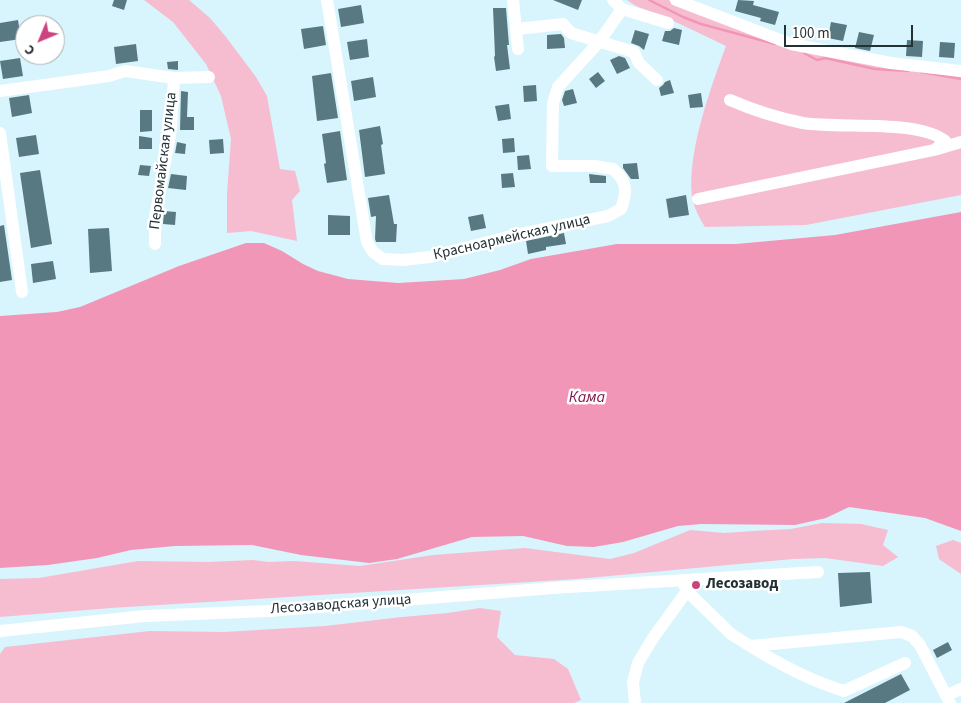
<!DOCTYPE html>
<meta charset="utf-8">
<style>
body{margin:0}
#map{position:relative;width:961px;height:703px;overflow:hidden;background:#d8f4fc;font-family:"Source Sans 3",sans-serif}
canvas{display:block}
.north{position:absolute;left:15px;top:15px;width:50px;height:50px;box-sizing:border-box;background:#fff;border:1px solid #a7adae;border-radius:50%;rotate:225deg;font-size:14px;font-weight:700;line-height:20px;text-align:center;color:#233135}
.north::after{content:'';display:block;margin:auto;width:18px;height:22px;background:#cb437f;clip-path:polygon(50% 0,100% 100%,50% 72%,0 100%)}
.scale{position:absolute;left:784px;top:25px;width:129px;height:22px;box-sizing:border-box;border:2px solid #233135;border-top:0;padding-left:6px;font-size:15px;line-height:18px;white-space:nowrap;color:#233135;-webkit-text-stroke:4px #fff;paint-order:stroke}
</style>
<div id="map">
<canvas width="961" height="703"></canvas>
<div class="north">С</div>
<div class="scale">100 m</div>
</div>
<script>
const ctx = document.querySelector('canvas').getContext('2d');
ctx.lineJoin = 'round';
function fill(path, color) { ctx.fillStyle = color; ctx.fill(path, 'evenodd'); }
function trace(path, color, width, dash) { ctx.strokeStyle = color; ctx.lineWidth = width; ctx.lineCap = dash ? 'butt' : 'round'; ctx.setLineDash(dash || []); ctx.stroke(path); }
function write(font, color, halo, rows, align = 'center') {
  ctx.font = font + ' "Source Sans 3",sans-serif'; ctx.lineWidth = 5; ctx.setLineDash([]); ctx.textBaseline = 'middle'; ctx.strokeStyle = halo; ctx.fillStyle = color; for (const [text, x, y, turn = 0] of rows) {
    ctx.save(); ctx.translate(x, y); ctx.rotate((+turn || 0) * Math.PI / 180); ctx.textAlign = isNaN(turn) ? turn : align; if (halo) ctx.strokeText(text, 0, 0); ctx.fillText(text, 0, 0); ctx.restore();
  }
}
const green = new Path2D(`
 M144,0h45l21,18 16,19 30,40 11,19 13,73 15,2 5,20 -8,9 5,41 -46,-10 -24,2v-39l4,-55 -10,-43 -15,-32 -33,-42z
 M627,0h41l33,14 92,32 168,25v124l-155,30 -101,2c-6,-10 -11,-19 -13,-31 -5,-44 19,-109 34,-150l-46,-22 -44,-18z
 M822,523l39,1 27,6 -5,15 15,12 -15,9 -58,-8 -32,1 -216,20 -466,29 -111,9v-38l39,-1 99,-17 70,1 45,-2 16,2 25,-1 66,5 73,-11 92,-7 85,11 24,-6 56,-23 34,3 29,-2 38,-2z
 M953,540l8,3v31l-22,-15 -3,-13z
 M480,608l21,3 -4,26 18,18 39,4 14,10 13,31 -7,3h-574v-49l5,-7 145,-16 74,1 101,-6 77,-9 46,-4z`);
const water = new Path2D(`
 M961,212v319l-36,-13 -76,-11 -23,11 -31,7 -94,-1 -23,2 -55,16 -29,5 -27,-1 -44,-10 -51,1 -75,22 -28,4 -68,-8 -49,-10 -77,1 -44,4 -34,8 -49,7 -48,3v-252l57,-4 23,-5 99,-41 67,-23h18l18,8 21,13 15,7 30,8 50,4 66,-4 36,-9 31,-11 86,-15h119l99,-9z`);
const stream = new Path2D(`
 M649,0l34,17 18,7 74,20
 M804,53l13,7 8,-2 50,11 33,2
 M921,72l40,7`);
const building = new Path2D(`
 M114,0h13l-3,10 -12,-4z
 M553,0h29l-4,10z
 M738,0l16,1 -1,4 26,7 -4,13 -15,-4 1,-3 -26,-7z
 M361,5l3,18 -23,4 -3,-18z
 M493,8h13l3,37h-2l3,24 -14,2 -2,-14 1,-1z
 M18,20l3,19 -21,3v-19z
 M831,22l16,3 -4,16 -15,-3z
 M323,26l3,19 -22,4 -3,-20z
 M674,28l8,2 -3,15 -17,-4 3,-10h5z
 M635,30l14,4 -5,16 -5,-4 -8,-3z
 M859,32l15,3 -4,16 -15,-3z
 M561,34l3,4 1,10 -18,1v-14z
 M367,39l2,18 -19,3 -3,-18z
 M907,40l16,1 -1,16 -16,-1z
 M940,42l15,1 -1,15 -15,-1z
 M136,44l2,17 -22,3 -2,-17z
 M619,56l6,2 5,10 -13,6 -7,-14z
 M20,58l3,18 -20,3 -3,-18z
 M178,61v9l-10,-1 -1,-7z
 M598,72l7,9 -9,7 -7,-9z
 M331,73l7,45 -21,3 -5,-45z
 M373,77l3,20 -22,4 -3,-20z
 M670,80l4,13 -13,3 -2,-8 4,-3 2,-3z
 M536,85l1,16 -13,1 -1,-16z
 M573,89l4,14 -13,3 -2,-6 3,-9z
 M181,91l7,1 -1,25h7v13h-14z
 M701,93l2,14 -13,1 -2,-13z
 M29,95l3,18 -20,4 -3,-19z
 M509,104l2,15 -13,2 -3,-15z
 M140,110h12v21l-12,1z
 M380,126l3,18 -2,1 4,29 -20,3 -6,-47z
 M340,131l7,49 -20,3 -3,-19 2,-1 -4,-29z
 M36,135l3,19 -20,3 -3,-19z
 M139,136l13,2v11h-13z
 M514,138l1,14 -12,1 -1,-14z
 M223,139l1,14 -14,1 -1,-14z
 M177,142l9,2 -1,10 -10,-1z
 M529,155l2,14 -13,1 -1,-14z
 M637,163l2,16h-8l-8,-11v-4z
 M140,165l11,1 -2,10 -11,-1z
 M40,170l12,74 -21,4 -11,-75z
 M513,173l2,14 -13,1 -1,-14z
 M171,174l16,2 -1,14 -18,-2z
 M589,174l17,2v7h-16z
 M389,195l5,29h3l-1,18h-20l-1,-3 1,-23 -5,1 -3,-19z
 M686,195l3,20 -20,3 -3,-19z
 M164,211l12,1 -1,13 -12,-1z
 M483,214l3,14 -15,3 -3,-14z
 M328,215l22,1v19h-22z
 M4,225l8,55 -12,2v-56z
 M109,228l3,43 -22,2 -2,-44z
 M564,233l2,11 -20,3v3l-18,4 -2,-13z
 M53,261l3,18 -23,4 -2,-19z
 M870,572l2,31 -32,4 -2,-34z
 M948,642l4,8 -15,8 -4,-8z
 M901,674l9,16 -25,13h-41z`);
const minor = new Path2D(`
 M327,0l40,242 6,10 10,7 20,1 27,-3 81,-21 97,-20 13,-7c6,-17 7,-27 -8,-40l-18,-3h-43l1,-63 5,-16 41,-45 23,-33
 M513,0l5,49
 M613,0l9,9 46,14
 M676,0l115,44 100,19 70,8
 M517,29l46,-5 8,9 63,19 5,11 18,17
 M0,91l109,-15 16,-5 49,7 35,-1
 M730,100c23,10 48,18 73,23 37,6 115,-4 142,18l-9,8
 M0,133l22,159
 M698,199l236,-49 27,-8
 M155,244v-27l16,-88 3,-51
 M682,580l5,11 44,43 19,12 151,-14 11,4 8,9 30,58
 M0,631l145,-15 124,-5 284,-23 265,-16
 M750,646c29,18 61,35 94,45l61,-28
 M947,695l14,-6
 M635,703l-2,-21 5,-19 15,-25 34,-47`);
const markers = [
 [696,585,5,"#cb437f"]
];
const streetNames = [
 ["Первомайская улица",164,161,-83],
 ["Красноармейская улица",512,238,-13],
 ["Лесозаводская улица",341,605,-4]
];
const poiNames = [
 ["Лесозавод",706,585]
];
const waterNames = [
 ["Кама",587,398]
];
fill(green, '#f6bdd0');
fill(water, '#f296b7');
trace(stream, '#f296b7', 2.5);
fill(building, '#587981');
trace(minor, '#fff', 12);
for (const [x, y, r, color] of markers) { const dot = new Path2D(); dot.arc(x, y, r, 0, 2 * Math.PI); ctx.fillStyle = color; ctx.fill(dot); trace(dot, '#fff', 2); }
write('15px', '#233135', '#fff', streetNames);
write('bold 15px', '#233135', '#fff', poiNames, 'left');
write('italic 16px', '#7f1448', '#fff', waterNames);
</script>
